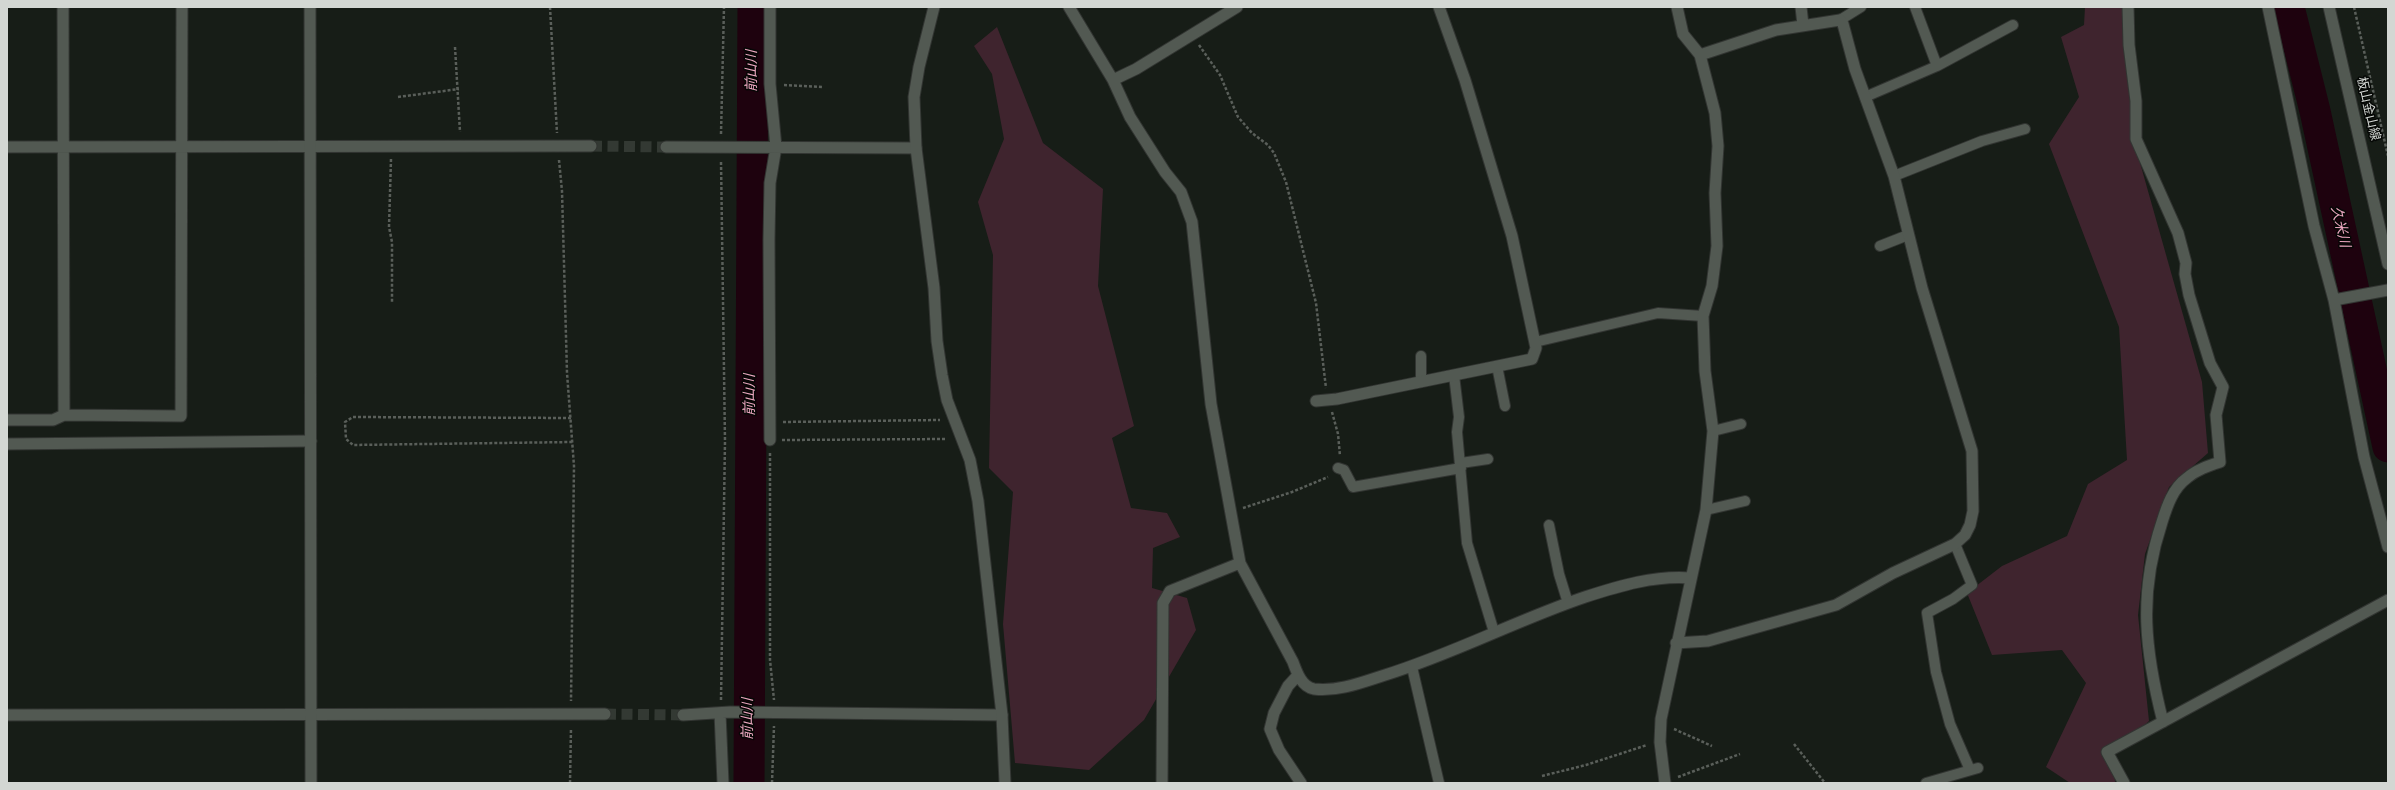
<!DOCTYPE html>
<meta charset="utf-8">
<style>
body{margin:0}
#map{position:relative;width:2395px;height:790px;overflow:hidden;background:#171d17;font-family:Overpass,sans-serif}
canvas{display:block}
.frame{position:absolute;inset:0;border:8px solid #d3d7d3;pointer-events:none}
</style>
<div id="map">
<canvas width="2395" height="790"></canvas>
<div class="frame"></div>
</div>
<script>
const ctx = document.querySelector('canvas').getContext('2d');
ctx.lineJoin = 'round';
function fill(path, color) { ctx.fillStyle = color; ctx.fill(path, 'evenodd'); }
function trace(path, color, width, dash) { ctx.strokeStyle = color; ctx.lineWidth = width; ctx.lineCap = dash ? 'butt' : 'round'; ctx.setLineDash(dash || []); ctx.stroke(path); }
function write(font, color, halo, rows, align = 'center') {
  ctx.font = font + ' Overpass,"Noto Sans JP",sans-serif'; ctx.lineWidth = 3; ctx.setLineDash([]); ctx.textBaseline = 'middle'; ctx.strokeStyle = halo; ctx.fillStyle = color; for (const [text, x, y, turn = 0] of rows) {
    ctx.save(); ctx.translate(x, y); ctx.rotate((+turn || 0) * Math.PI / 180); ctx.textAlign = isNaN(turn) ? turn : align; if (halo) ctx.strokeText(text, 0, 0); ctx.fillText(text, 0, 0); ctx.restore();
  }
}
const green = new Path2D(`
 M2085,7h45l3,131 69,244 6,71 -39,34 -24,67 -7,61 11,106 -35,32 1,30h-45l-24,-16 40,-84 -24,-33 -70,5 -25,-62 35,-27 65,-30 21,-52 39,-24 -8,-133 -70,-183 30,-47 -18,-60 23,-12z
 M997,27l46,116 60,46 -5,97 36,140 -22,12 19,70 36,5 13,24 -27,11 -1,40 35,10 9,32 -52,90 -55,50 -74,-7 -12,-139 10,-132 -24,-24 4,-213 -15,-53 26,-63 -12,-65 -18,-28z`);
const river = new Path2D(`
 M2289,7l26,104 73,336
 M749,783l4,-776`);
const minorTunnel = new Path2D(`
 M591,146l75,1
 M605,714l78,1`);
const path = new Path2D(`
 M550,7l7,126
 M2354,7l34,149
 M1199,45l21,30 18,42 14,16 16,12 6,8 12,29 30,121 10,85
 M455,47l5,85
 M784,85l39,2
 M398,97l61,-8
 M721,134l3,-127
 M391,159l-2,68 3,15v60
 M559,160l3,31 5,182 7,93 -3,235
 M1332,412l6,22 2,22
 M571,418l-218,-1 -8,5 1,17 7,6 220,-3
 M783,422l157,-2
 M782,440l165,-1
 M770,453v207l4,40
 M1243,508l49,-16 36,-15
 M721,700l4,-259 -4,-280
 M1674,729l38,17
 M1794,744l31,39
 M1542,776l44,-11 61,-20
 M1678,777l62,-23
 M570,783l1,-55
 M772,783l2,-57`);
const service = new Path2D(`
 M1915,7l22,59
 M1840,20l21,-13
 M1865,97l72,-31 76,-41
 M1894,176l88,-35 43,-12
 M1880,246l28,-11
 M1535,342l123,-29 45,3
 M1497,366l8,40
 M1454,375l5,42 -2,15 10,111 27,89
 M1421,381v-25
 M1713,431l28,-7
 M1461,463l27,-4
 M1338,468l6,2 9,17 108,-19
 M1706,510l39,-9
 M1549,525l10,49 9,29
 M1955,544l17,41 -19,14 -26,14 9,59 14,52 20,46
 M1412,667l27,116
 M1926,783l52,-15`);
const minor = new Path2D(`
 M63,7l1,408
 M770,7v77l6,63 -6,36 -1,57 1,200
 M1069,7l44,73 17,37 35,55 16,20 11,30 19,182 29,159 53,99c4,11 9,25 21,27 24,3 49,-7 71,-14 68,-21 132,-55 200,-78 34,-11 70,-22 106,-19
 M1801,7l2,18
 M2128,7l1,38 7,56v38l42,94 8,30 -1,11 4,21 21,68 13,24 -7,28 4,47c-12,4 -24,8 -33,16 -14,10 -20,28 -25,44 -24,72 -17,129 1,200
 M2268,7l46,219 20,74 30,157 24,90
 M1113,80l23,-11 101,-62
 M7,147l584,-1
 M666,147l250,1
 M2334,300l54,-10
 M1316,401l21,-2 195,-40 4,-11 -24,-112 -47,-156 -26,-73
 M7,420h46l11,-5 117,1 1,-409
 M7,444l304,-3
 M1676,643l32,-2 128,-36 57,-32 62,-29 10,-9 5,-10 3,-14 -1,-60 -50,-163 -28,-112 -39,-107 -12,-45 -3,-4 -64,10 -76,25
 M1298,675l-10,11 -14,27 -4,16 9,21 22,33
 M720,713l3,70
 M7,715l598,-1
 M683,715l47,-3 272,3
 M1162,783l1,-180 7,-12 70,-28
 M1665,783l-5,-41 1,-23 45,-209 7,-79 -8,-60 -2,-55 9,-30 5,-40 -2,-53 3,-47 -3,-33 -15,-58 -17,-21 -6,-27
 M2124,783l-17,-31 281,-152`);
const tertiary = new Path2D(`
 M310,7l1,776
 M934,7l-15,60 -5,30 2,51 18,140 3,53 5,34 5,25 23,60 8,41 24,214 3,68`);
const secondary = new Path2D(`
 M2329,7l59,257`);
const streetNames = [
 ["板山金山線",2367,109,77]
];
const waterNames = [
 ["前山川",753,71,-90],
 ["久米川",2339,227,77],
 ["前山川",751,395,-90],
 ["前山川",749,719,-90]
];
fill(green, '#3f242e');
trace(river, '#1e020e', 31);
trace(minorTunnel, '#333933', 11, [11, 5.5]);
trace(service, '#323532', 12);
trace(minor, '#323532', 13);
trace(tertiary, '#323532', 13);
trace(secondary, '#323532', 13);
trace(path, '#5a5f5a', 2.5, [3, 2]);
trace(service, '#525952', 10);
trace(minor, '#525952', 11);
trace(tertiary, '#525952', 11);
trace(secondary, '#525952', 11);
write('13px', '#d3d7d3', '#050705', streetNames);
write('italic 14px', '#eda8c1', '#050705', waterNames);
</script>
